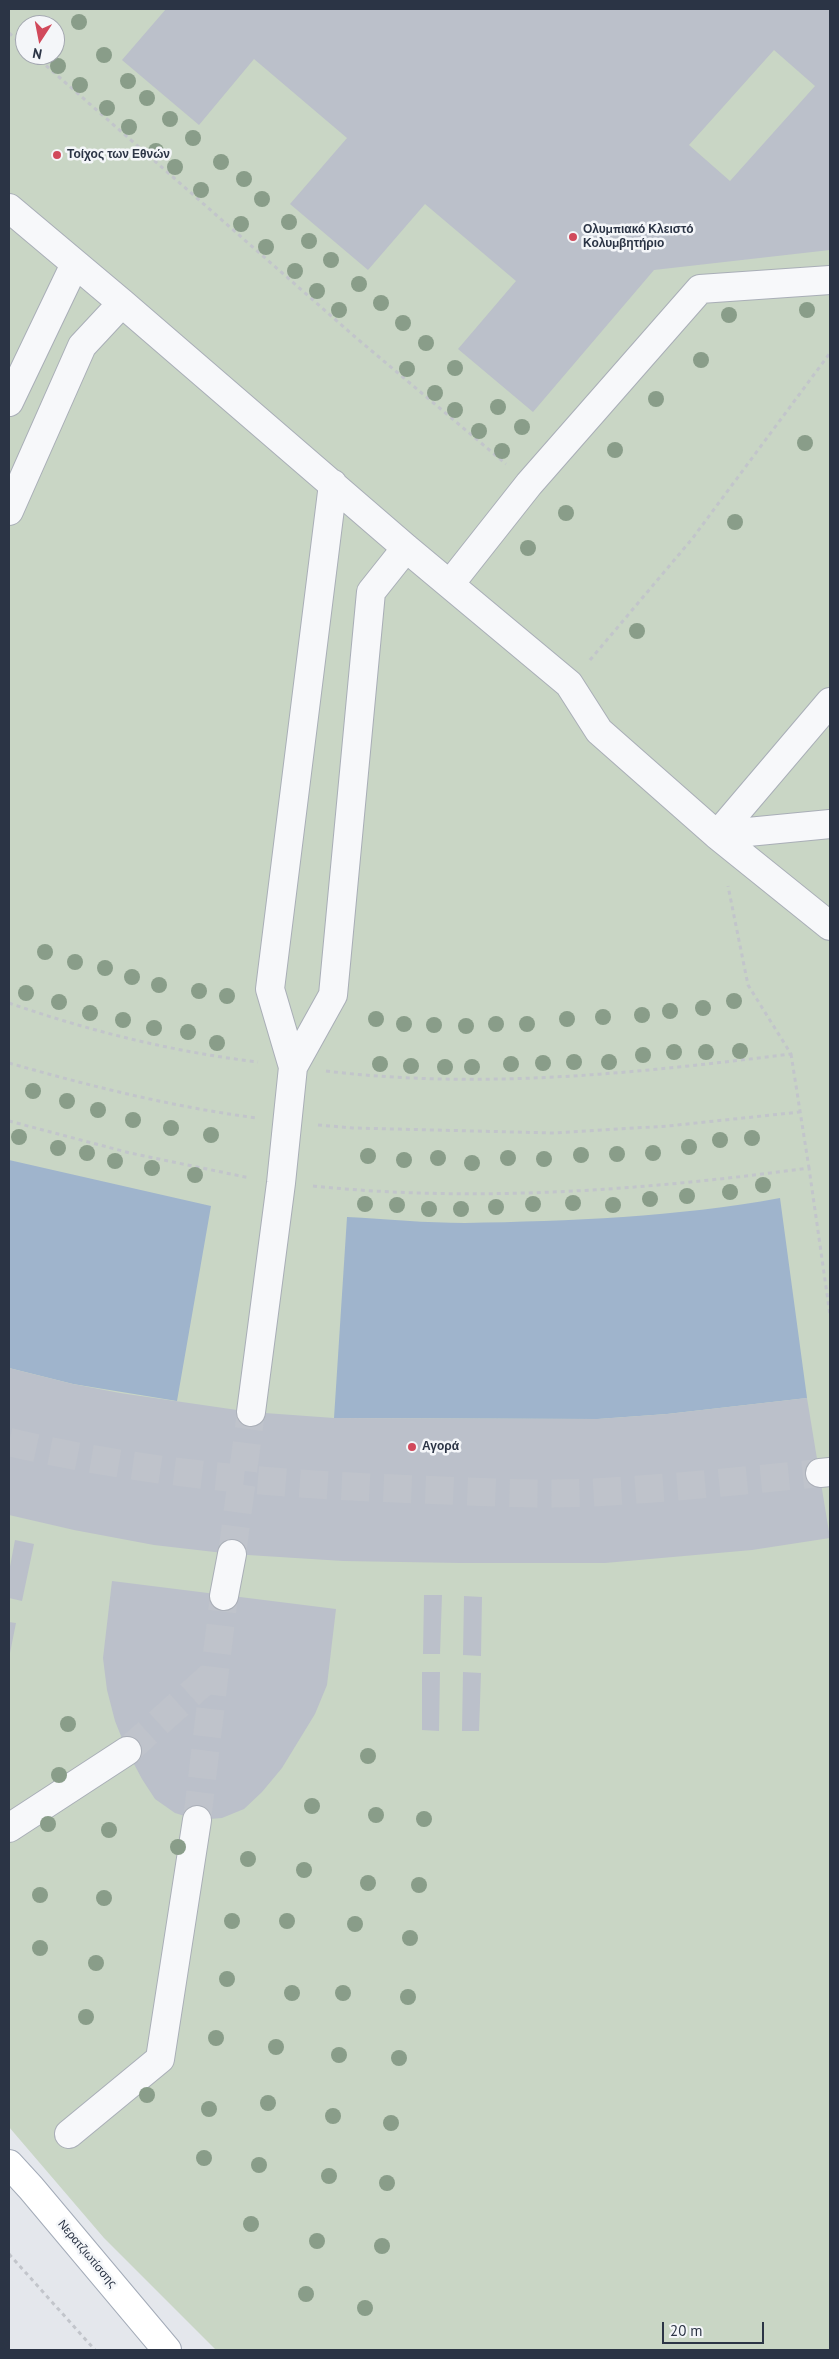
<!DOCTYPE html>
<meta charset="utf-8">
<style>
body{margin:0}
#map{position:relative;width:839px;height:2359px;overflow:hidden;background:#e4e7ec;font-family:"PT Sans",sans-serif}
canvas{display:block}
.frame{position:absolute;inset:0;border:10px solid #2b3445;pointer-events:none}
.north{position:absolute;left:15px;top:15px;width:50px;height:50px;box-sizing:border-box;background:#f4f6f9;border:1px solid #a4a8b1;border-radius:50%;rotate:191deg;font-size:14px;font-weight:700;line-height:20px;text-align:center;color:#2b3445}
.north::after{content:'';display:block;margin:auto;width:18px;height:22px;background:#d1495b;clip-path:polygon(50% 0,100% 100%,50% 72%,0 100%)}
.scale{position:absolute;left:662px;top:2322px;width:102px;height:22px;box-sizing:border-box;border:2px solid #2b3445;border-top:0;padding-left:6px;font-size:15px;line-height:18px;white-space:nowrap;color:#2b3445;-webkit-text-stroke:4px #f4f6f9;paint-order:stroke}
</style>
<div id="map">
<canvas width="839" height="2359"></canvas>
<div class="frame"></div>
<div class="north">N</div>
<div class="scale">20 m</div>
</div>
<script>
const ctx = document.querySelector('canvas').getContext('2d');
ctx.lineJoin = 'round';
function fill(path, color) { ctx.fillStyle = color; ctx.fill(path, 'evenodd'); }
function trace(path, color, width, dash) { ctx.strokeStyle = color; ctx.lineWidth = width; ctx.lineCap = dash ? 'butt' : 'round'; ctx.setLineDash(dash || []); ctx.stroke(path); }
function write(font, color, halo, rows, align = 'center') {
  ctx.font = font + ' "PT Sans",sans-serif'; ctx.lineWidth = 5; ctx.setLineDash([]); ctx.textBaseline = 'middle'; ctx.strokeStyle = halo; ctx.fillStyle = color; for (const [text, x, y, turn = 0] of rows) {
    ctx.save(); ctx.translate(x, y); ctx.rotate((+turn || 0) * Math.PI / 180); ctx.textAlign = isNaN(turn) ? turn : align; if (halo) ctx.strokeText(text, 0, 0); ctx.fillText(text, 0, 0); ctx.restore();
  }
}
const green = new Path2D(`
 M9,9h821v2341h-614l-112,-112 -95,-111zM25,25h30v30h-30z`);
const water = new Path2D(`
 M9,1160l202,46 -34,195 -104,-17 -64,-16z
 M780,1198l27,200 -140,16 -69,5 -264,-1 13,-201c39,2 79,6 118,6 105,-2 212,-6 315,-25z`);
const building = new Path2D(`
 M166,9h664v241l-176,20 -121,142 -75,-63 58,-68 -91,-77 -57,66 -78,-66 57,-66 -93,-79 -55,66 -77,-65zM774,50l41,36 -85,95 -41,-36z
 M9,1368l64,16 47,9 131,19 83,6 263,1 70,-5 140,-16 23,140 -78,12 -147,13h-145l-117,-2 -111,-7 -78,-9 -80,-15 -65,-15z
 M15,1540l19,4 -12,57 -13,-3v-26z
 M112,1581l224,28 -9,76 -12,29 -33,54 -20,24 -18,17 -22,9 -25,2 -22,-7 -20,-14 -13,-20 -15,-28 -12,-30 -8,-31 -4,-32z
 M424,1595h18l-2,59h-17z
 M464,1596l18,1 -1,59 -18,-1z
 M9,1622l7,1 -6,30 -1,-1z
 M422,1672h18l-1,59 -17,-1z
 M463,1672l18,1 -2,58h-17z`);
const minorTunnel = new Path2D(`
 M9,1442c132,31 263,42 398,47 58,2 117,6 176,4 79,-4 158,-12 237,-20
 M232,1554l19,-142
 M127,1751l88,-79
 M197,1820l27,-224`);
const path = new Path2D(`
 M9,33l16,14
 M34,55l320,281 152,128
 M590,660l102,-121 138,-186
 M9,1003c80,28 165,49 249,59
 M791,1054l18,114
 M9,1063c81,23 164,44 248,55
 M326,1071c156,19 311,2 465,-17l-43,-69 -20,-99
 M9,1121l121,32 120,25
 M318,1125l35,3 201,5 114,-7 132,-14
 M313,1186c164,17 333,4 496,-18l21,147
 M9,2254l86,96`);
const minor = new Path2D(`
 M9,208l113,95 284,245 163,136 30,47 118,104 113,91
 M9,402l66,-138
 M9,511l73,-165 40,-43
 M450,584l79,-100 171,-195 130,-9
 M717,835l113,-133
 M717,835l113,-11
 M293,1067l-23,-78 63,-505
 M251,1412l30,-229 12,-116 40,-72 38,-403 35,-44
 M820,1473l10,-1
 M224,1596l8,-42
 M9,1828l118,-77
 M69,2134l91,-75 37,-239`);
const major = new Path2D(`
 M9,2164l22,24 136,162`);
const trees = [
 [79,22],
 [104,55],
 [58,66],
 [128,81],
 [80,85],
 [147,98],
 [107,108],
 [170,119],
 [129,127],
 [193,138],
 [156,151],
 [221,162],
 [175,167],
 [244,179],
 [201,190],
 [262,199],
 [289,222],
 [241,224],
 [309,241],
 [266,247],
 [331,260],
 [295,271],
 [359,284],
 [317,291],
 [381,303],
 [339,310],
 [807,310],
 [729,315],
 [403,323],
 [426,343],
 [701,360],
 [455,368],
 [407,369],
 [435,393],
 [656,399],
 [498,407],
 [455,410],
 [522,427],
 [479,431],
 [805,443],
 [615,450],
 [502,451],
 [566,513],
 [735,522],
 [528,548],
 [637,631],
 [45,952],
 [75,962],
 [105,968],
 [132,977],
 [159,985],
 [199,991],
 [26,993],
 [227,996],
 [734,1001],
 [59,1002],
 [703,1008],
 [670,1011],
 [90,1013],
 [642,1015],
 [603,1017],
 [376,1019],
 [567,1019],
 [123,1020],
 [404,1024],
 [496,1024],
 [527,1024],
 [434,1025],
 [466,1026],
 [154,1028],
 [188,1032],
 [217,1043],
 [740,1051],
 [674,1052],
 [706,1052],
 [643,1055],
 [574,1062],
 [609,1062],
 [543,1063],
 [380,1064],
 [511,1064],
 [411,1066],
 [445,1067],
 [472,1067],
 [33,1091],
 [67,1101],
 [98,1110],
 [133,1120],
 [171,1128],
 [211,1135],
 [19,1137],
 [752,1138],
 [720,1140],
 [689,1147],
 [58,1148],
 [87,1153],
 [653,1153],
 [617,1154],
 [581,1155],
 [368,1156],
 [438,1158],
 [508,1158],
 [544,1159],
 [404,1160],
 [115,1161],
 [472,1163],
 [152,1168],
 [195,1175],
 [763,1185],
 [730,1192],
 [687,1196],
 [650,1199],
 [573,1203],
 [365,1204],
 [533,1204],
 [397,1205],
 [613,1205],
 [496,1207],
 [429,1209],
 [461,1209],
 [68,1724],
 [368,1756],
 [59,1775],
 [312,1806],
 [376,1815],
 [424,1819],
 [48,1824],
 [109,1830],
 [178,1847],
 [248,1859],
 [304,1870],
 [368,1883],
 [419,1885],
 [40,1895],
 [104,1898],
 [232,1921],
 [287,1921],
 [355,1924],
 [410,1938],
 [40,1948],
 [96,1963],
 [227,1979],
 [292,1993],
 [343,1993],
 [408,1997],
 [86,2017],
 [216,2038],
 [276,2047],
 [339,2055],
 [399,2058],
 [147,2095],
 [268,2103],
 [209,2109],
 [333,2116],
 [391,2123],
 [204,2158],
 [259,2165],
 [329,2176],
 [387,2183],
 [251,2224],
 [317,2241],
 [382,2246],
 [306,2294],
 [365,2308]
];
const markers = [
 [57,155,5,"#d1495b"],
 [573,237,5,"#d1495b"],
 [412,1447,5,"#d1495b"]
];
const poiNames = [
 ["Τοίχος των Εθνών",67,155],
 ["Ολυμπιακό Κλειστό",583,230],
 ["Κολυμβητήριο",583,244],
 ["Αγορά",422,1447]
];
const streetNames = [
 ["Νερατζιωτίσσης",87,2254,50]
];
fill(green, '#c9d6c5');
fill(water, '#9fb4cc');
fill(building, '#bbc0ca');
trace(minorTunnel, '#bfc3cb', 28, [28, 14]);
trace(minor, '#a9aeb7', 30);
trace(major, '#a3abb8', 30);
trace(path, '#c2c5cb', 3, [4, 4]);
trace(minor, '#f7f8fa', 28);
trace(major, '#fff', 28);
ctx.fillStyle = '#899d89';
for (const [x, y] of trees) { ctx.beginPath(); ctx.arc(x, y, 8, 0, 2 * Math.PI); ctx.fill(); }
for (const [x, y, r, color] of markers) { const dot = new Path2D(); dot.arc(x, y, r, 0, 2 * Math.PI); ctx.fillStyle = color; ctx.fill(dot); trace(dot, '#f4f6f9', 2); }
write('bold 12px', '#2b3445', '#f4f6f9', poiNames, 'left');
write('12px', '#2b3445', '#f4f6f9', streetNames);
</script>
